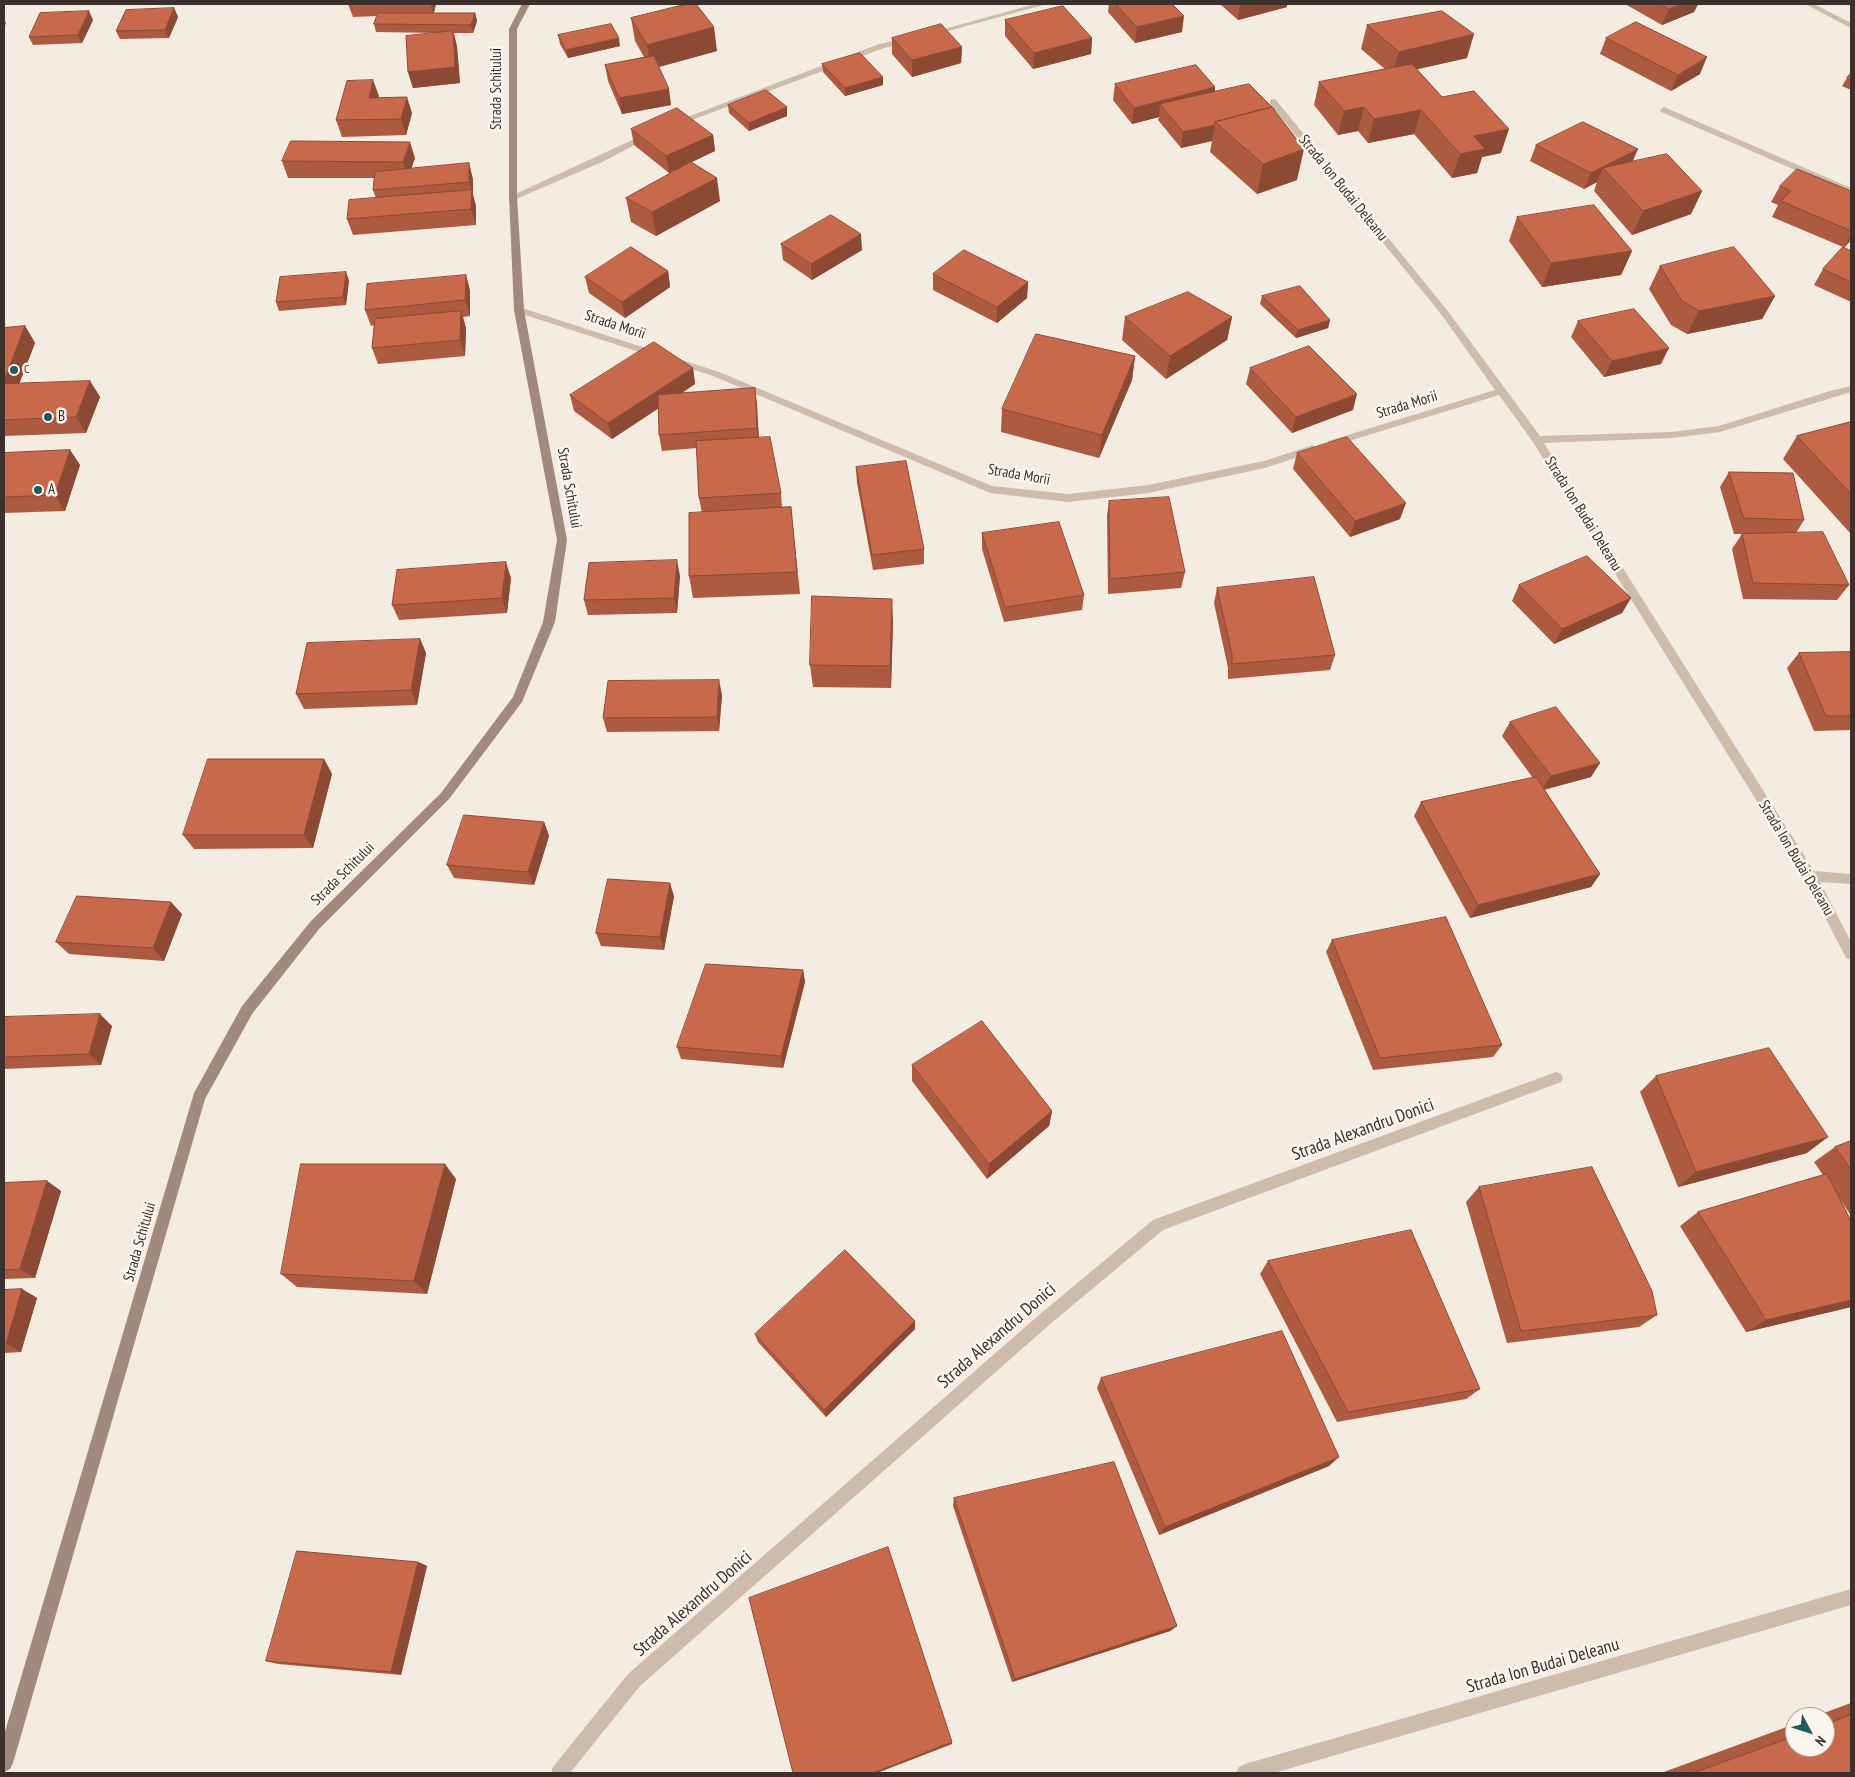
<!DOCTYPE html>
<style>
body{margin:0}
#map{position:relative;width:1855px;height:1777px;overflow:hidden;background:#f4ebe1;font-family:"PT Sans Narrow",sans-serif}
canvas{display:block}
.frame{position:absolute;inset:0;border:5px solid #3b302b;pointer-events:none}
.north{position:absolute;left:1785px;top:1707px;width:50px;height:50px;box-sizing:border-box;background:#fbf5ee;border:1px solid #aea6a0;border-radius:50%;rotate:130deg;font-size:14px;font-weight:700;line-height:20px;text-align:center;color:#3b302b}
.north::after{content:'';display:block;margin:auto;width:18px;height:22px;background:#1f5a5e;clip-path:polygon(50% 0,100% 100%,50% 72%,0 100%)}
</style>
<div id="map">
<canvas width="1855" height="1777"></canvas>
<div class="frame"></div>
<div class="north">N</div>
</div>
<script>
const ctx = document.querySelector('canvas').getContext('2d');
ctx.lineJoin = 'round';
function fill(path, color) { ctx.fillStyle = color; ctx.fill(path, 'evenodd'); }
function trace(path, color, width, dash) { ctx.strokeStyle = color; ctx.lineWidth = width; ctx.lineCap = dash ? 'butt' : 'round'; ctx.setLineDash(dash || []); ctx.stroke(path); }
function write(font, color, halo, rows, align = 'center') {
  ctx.font = font + ' "PT Sans Narrow",sans-serif'; ctx.lineWidth = 5; ctx.setLineDash([]); ctx.textBaseline = 'middle'; ctx.strokeStyle = halo; ctx.fillStyle = color; for (const [text, x, y, turn = 0] of rows) {
    ctx.save(); ctx.translate(x, y); ctx.rotate((+turn || 0) * Math.PI / 180); ctx.textAlign = isNaN(turn) ? turn : align; if (halo) ctx.strokeText(text, 0, 0); ctx.fillText(text, 0, 0); ctx.restore();
  }
}
const street = new Path2D(`
 M1035,4h12l-117,32 -4,-2z
 M1805,4h9l37,19v5z
 M908,38h3v4l-27,6 -208,78 -7,-2 210,-80z
 M1273,99l3,1 171,210 93,126 132,-4 47,-6 111,-35 21,-5v6l-131,40 -48,6 -128,5 270,428 37,3v10l-31,-2 31,60v18l-5,-2 -40,-78 -273,-438 -34,-47 -163,50h-8v-4l167,-51 -54,-76 -171,-210v-4z
 M1664,107l187,81v6l-190,-82 -1,-2z
 M645,134l7,2 -50,26 -86,37 -7,-2z
 M519,307l200,65 273,114 76,8 80,-9 116,-24 49,-16 5,4 -1,2 -52,17 -117,25 -80,9 -78,-9 -277,-117 -197,-64v-4z
 M1556,1072l5,2 2,4 -2,4 -398,148 -114,95 -409,361 -70,87h-19l2,-6 75,-93 411,-359 114,-95z
 M1851,1589v16l-577,168h-38l3,-6 6,-3z`);
const secondary = new Path2D(`
 M522,4h8l-13,25v168l7,113 43,230 -12,82 -33,80 -73,97 -130,130 -67,85 -47,85 -192,664 -3,6 -6,3v-37l190,-642 48,-87 69,-85 130,-128 72,-96 30,-75 14,-82 -43,-230 -5,-113v-168z`);
const wall = new Path2D(`
 M348,4h88l-2,9h41l2,8 -4,12h-19l3,14 3,36 -47,5 -5,-16 31,-39 -63,-1 -2,-8 3,-8 -24,1z
 M1109,4h63l10,28 -47,11 -27,-31z
 M1220,4h67v3l-49,13z
 M1625,4h73l-4,8 -32,13z
 M174,8l4,9 -9,21 -49,1 -4,-8z
 M631,18l86,33 -58,16 12,38 -49,9 -14,-33 -3,-16 39,-8 -9,-16z
 M93,20l-11,23 -49,2 -4,-8z
 M1005,20l87,18 -1,16 -58,15 -28,-33z
 M1367,25l100,33 -50,11 25,28 59,56 -19,4 -5,16 -25,5 -38,-44 -46,9 -10,-12 -20,4 -24,-30 5,-23 66,-13 -24,-20z
 M558,35l62,11 -52,12 -8,-14z
 M892,38l70,9 -1,16 -49,14 -20,-23z
 M1606,38l94,36 -29,17 -71,-37z
 M822,64l61,21 -38,11 -22,-24z
 M1851,73v17l-9,-4 5,-8z
 M1115,84l100,3v4l60,20 22,69 -40,14 -47,-42 2,-11 -31,7 -23,-28 1,-3 -27,7 -19,-24z
 M379,96l-1,1 34,16 -6,22 -64,2 -6,-17z
 M728,105l59,11 -38,15 -20,-18z
 M631,129l82,6 2,16 -24,11 29,39 -64,35 -25,-14 -5,-24 63,-35 -20,10 -35,-28z
 M1536,145l96,16 70,30 -11,23 -59,21 -38,-44 3,-9 -13,7 -54,-28z
 M415,158l-4,11 58,-6 4,17v15l3,11v19l-123,10 -6,-16 29,-21 -3,-8 1,-12h-86l-6,-17z
 M1780,186l71,5v49l-7,8 7,3v51l-37,-17 9,-16 20,-22 -71,-30 6,-12 -7,-3z
 M1517,217l115,34 -11,24 -79,12 -33,-46z
 M781,244l81,6 -50,30 -29,-20z
 M1660,266l115,30 -13,23 -75,15 -16,-9 -22,-36z
 M668,271l2,16 -45,31 -36,-25 -4,-16z
 M933,274l95,8 -1,16 -30,25 -64,-33z
 M466,275l4,16v25l-7,1 3,11 -1,28 -87,8 -6,-16 2,-23 -3,1 -6,-16z
 M349,280l-3,25 -67,6 -3,-9z
 M1262,296l68,24 -2,8 -32,10 -36,-34z
 M1125,317h107l-5,23 -61,39 -44,-39z
 M1578,321l83,43 -57,13 -33,-40z
 M25,326l10,17 -16,41 71,-3 10,16 -14,36 -82,3v-108z
 M1135,356l-3,24 -33,78 -98,-26 1,-23z
 M693,368l2,16 -13,9 73,-5 4,50 22,55 1,14h9l9,87 -107,4 -4,-22 13,-63 -3,-15 -2,-50 -35,3 -3,-16v-27l-47,31 -38,-28 -4,-16z
 M1250,368l103,42 -61,23 -46,-49z
 M1851,420v114l-68,-75 14,-23 53,-14z
 M70,450l10,15 -15,46 -61,2v-60z
 M1297,453l103,66 -50,18 -57,-68z
 M856,467l68,82v15l-51,6 -16,-87z
 M1729,472l75,48 -8,13 53,52 -12,15 -94,-1 -11,-50 10,-15h-8l-14,-47z
 M1109,501l76,71 -4,16 -73,6 -1,-78z
 M982,533l102,62 -2,15 -78,12 -22,-73z
 M680,576l-3,37 -89,2 -4,-15z
 M511,578l-4,35 -108,7 -7,-15z
 M1519,585l112,13 -9,15 -68,31 -42,-43z
 M1217,588l118,67 -5,15 -102,9v-11l-14,-65z
 M893,621l-2,67 -78,-1 -3,-22z
 M420,639l6,14 -9,52 -113,4 -8,-15z
 M1851,652v78l-37,1 -27,-63 12,-15z
 M722,695l-3,36 -112,1 -4,-14z
 M1510,722l81,55 -47,13 56,84 -9,13 -121,31 -56,-102 7,-14 112,-24 -31,-42z
 M324,759l8,15 -19,74 -119,1 -11,-14z
 M544,822l5,14 -15,49 -80,-7 -7,-13z
 M674,896l-10,54 -63,-4 -5,-13z
 M182,914l-18,47 -95,-7 -13,-12z
 M1332,940l170,105 -9,12 -120,13 -47,-118z
 M803,970l2,12 -22,86 -102,-9 -4,-12z
 M4,1017l108,9 -11,39 -97,4z
 M912,1065l140,46 -3,15 -62,53 -75,-98z
 M1656,1076l151,77 -129,34 -38,-95z
 M1851,1141v75l-11,-17 11,22v86l-105,25 -66,-106 18,-14 125,-37 -9,-13 21,-15z
 M456,1179l-29,115 -130,-7 -16,-13z
 M47,1181l14,10 -26,87 -31,1v-96z
 M1479,1187l178,128 -18,12 -132,16 -41,-141z
 M1268,1261l212,128 -14,10 -129,23 -77,-148z
 M22,1289l15,9 -16,54 -17,1v-63z
 M915,1329l-89,88 -68,-75 -3,-8z
 M1101,1378l228,88 -170,69 -62,-147z
 M954,1498l223,128 -7,5 -158,51 -59,-176z
 M418,1562l9,4 -26,109 -123,-11 -12,-3z
 M1851,1703v70h-190l134,-49v23h30v-30h-12z`);
const shadedWall = new Path2D(`
 M430,4h6l-3,11z
 M1240,4h47v3l-49,13z
 M1682,4h16l-4,8 -32,13 7,-16z
 M174,8l4,9 -9,21 -4,-8z
 M89,11l4,9 -11,23 -4,-8z
 M475,13l2,8 -4,12 -2,-8z
 M1184,16l-2,16 -47,11 2,-16z
 M4,20l2,3 -2,5z
 M714,27l3,24 -66,18 -4,-24z
 M453,31l4,16 3,36 -47,5 -5,-16z
 M1474,34l-7,24 -75,17 7,-23z
 M619,38l1,8 -52,12 -2,-8z
 M1092,38l-1,16 -58,15 1,-16z
 M962,47l-1,16 -49,14v-17z
 M1707,57l-7,17 -29,17 7,-16z
 M883,77v8l-38,11v-8z
 M373,80l6,16 -5,18 -5,-16z
 M1215,87l-2,17h-53l-1,13 -27,7 2,-16z
 M669,89l2,16 -49,9 -3,-16z
 M407,97l5,16 -6,22 -5,-16z
 M787,107v9l-38,15v-8z
 M1364,107l-6,24 -20,4 6,-24z
 M1421,110l-7,24 -46,9 6,-24z
 M1215,125l-3,16 -31,7 2,-16z
 M1509,129l-8,24 -19,4 -5,16 -25,5 8,-24 14,-18z
 M713,135l2,16 -46,22 -3,-17z
 M410,142l5,16 -7,20 -5,-16z
 M1304,149l-7,31 -40,14 6,-30z
 M1638,149l-7,16 -28,3 -6,14 -13,7 7,-16z
 M469,163l4,17v15l3,11v19l-5,-16 1,-17 -3,-10z
 M717,178l3,23 -64,35 -4,-24z
 M1702,191l-11,23 -59,21 11,-24z
 M861,234l1,16 -50,30 -1,-16z
 M1851,235v5l-7,8z
 M1632,251l-11,24 -79,12 9,-24z
 M668,271l2,16 -45,31 -3,-16z
 M346,272l3,8 -3,25 -3,-8z
 M466,275l4,16v25l-5,-16z
 M1028,282l-1,16 -30,25v-16z
 M1775,296l-13,23 -75,15 12,-23z
 M461,311l5,17 -1,28 -5,-16z
 M1232,317l-5,23 -61,39 4,-23z
 M1330,320l-2,8 -32,10 2,-8z
 M25,326l10,17 -21,54 -10,-16z
 M1669,348l-8,16 -57,13 8,-16z
 M1135,356l-3,24 -33,78 3,-23z
 M693,368l2,16 -83,55 -4,-16z
 M90,381l10,16 -14,36 -10,-16z
 M755,388l2,16 2,40 -2,-16z
 M1357,394l-4,16 -61,23 4,-16z
 M70,450l10,15 -15,46 -10,-16z
 M1406,503l-6,16 -50,18 5,-16z
 M677,560l3,16 -3,37 -3,-15z
 M506,562l5,16 -4,35 -5,-15z
 M1631,598l-9,15 -68,31 8,-15z
 M892,599l1,22 -2,67 -1,-22z
 M420,639l6,14 -9,52 -6,-15z
 M719,680l3,15 -3,36 -2,-14z
 M324,759l8,15 -19,74 -9,-13z
 M1600,763l-9,14 -49,13 9,-14z
 M544,822l5,14 -15,49 -6,-13z
 M1600,874l-9,13 -121,31 8,-13z
 M670,883l4,13 -10,54 -4,-13z
 M171,902l11,12 -18,47 -11,-13z
 M803,970l2,12 -22,86 -2,-12z
 M100,1014l12,12 -11,39 -12,-11z
 M1052,1111l-3,15 -62,53 2,-15z
 M1828,1137l-21,16 -129,34 18,-15z
 M445,1164l11,15 -29,115 -13,-13z
 M47,1181l14,10 -26,87 -15,-9z
 M22,1289l15,9 -16,54 -15,-8z
 M1851,1300v7l-105,25 20,-12z
 M915,1321v8l-89,88 -2,-7z
 M1339,1457l-10,9 -170,69 6,-8z
 M418,1562l9,4 -26,109 -10,-3z
 M1177,1626l-7,5 -158,51 3,-3z
 M952,1742v2l-75,29h-4z`);
const building = new Path2D(`
 M687,4h9l18,23 -67,18 -16,-27z
 M1116,4h56l12,12 -47,11z
 M1659,4h23l-13,5z
 M1063,6l29,32 -58,15 -29,-33z
 M174,8l-9,22 -49,1 10,-21z
 M89,11l-11,24 -49,2 11,-24z
 M1442,11l32,23 -75,18 -32,-27z
 M378,13h97l-4,12 -97,-1z
 M1636,22l71,35 -29,18 -72,-37z
 M611,24l8,14 -53,12 -8,-15z
 M941,24l21,23 -50,13 -20,-22z
 M453,31l2,36 -47,5 -2,-36z
 M860,53l23,24 -38,11 -23,-24z
 M654,56l15,33 -50,9 -14,-33z
 M1412,64l30,33 32,-6 35,38 -35,7 11,13 -25,5 -39,-44 -47,9 -10,-12 -20,4 -25,-29z
 M1196,65l19,22 -81,21 -19,-24z
 M1851,73v7l-4,-2z
 M373,80l-4,18 38,-1 -6,22 -65,1 11,-39z
 M1249,84l26,26 -3,-3 -57,15v3l-32,7 -23,-28z
 M766,90l21,17 -38,16 -21,-18z
 M1272,107l32,42 -41,15 -48,-42z
 M677,108l36,27 -47,21 -35,-27z
 M1583,122l55,27 -47,24 -55,-28z
 M291,141l119,1 -7,20 -121,-1z
 M1667,154l35,37 -59,20 -40,-43z
 M691,162l26,16 -65,34 -26,-14z
 M469,163v19l-96,8 2,-18z
 M1797,169l54,22v40l-70,-30 10,-10 -11,-5z
 M472,190l-1,19 -124,10 2,-19z
 M1594,205l38,46 -81,12 -34,-46z
 M831,215l30,19 -50,30 -30,-20z
 M631,247l37,24 -46,31 -37,-25z
 M1734,247l41,49 -76,15 -17,-10 -22,-35z
 M1843,247l8,4v31l-28,-13z
 M964,250l64,32 -31,25 -64,-33z
 M346,272l-3,25 -67,5 4,-25z
 M466,275l-1,25 -100,10 2,-26z
 M1300,286l30,34 -32,10 -36,-34z
 M1188,292l44,25 -62,39 -45,-39z
 M1634,309l35,39 -57,13 -34,-40z
 M461,311l-1,29 -88,8 3,-29z
 M25,326l-21,55v-53z
 M1036,334l99,22 -33,79 -100,-26z
 M654,342l39,26 -85,55 -38,-28z
 M1309,346l48,48 -61,23 -46,-49z
 M90,381l-14,36 -72,3v-36z
 M755,388l2,40 -98,7 -1,-40z
 M1851,422v72l-54,-58z
 M770,437l11,56 -82,5 -3,-57z
 M1347,437l59,66 -51,18 -58,-68z
 M70,450l-15,45 -51,2v-44z
 M906,461l18,88 -52,6 -16,-88z
 M1729,472l64,1 11,47 -60,-2z
 M1169,497l16,75 -75,7 -1,-78z
 M791,507l6,65 -108,4v-63z
 M1059,522l25,73 -79,12 -23,-74z
 M1823,532l26,53 -96,-2 -11,-49z
 M1587,556l44,42 -69,31 -43,-44z
 M677,560l-3,38 -90,2 5,-37z
 M506,562l-4,36 -110,7 5,-35z
 M1314,577l21,78 -103,9v-10l-15,-66z
 M812,596l80,3 -2,67 -80,-1z
 M420,639l-9,51 -115,4 11,-51z
 M1851,652v64h-25l-27,-63z
 M719,680l-2,37 -114,1 5,-37z
 M1556,707l44,56 -49,13 -41,-54z
 M208,759h116l-20,76h-121z
 M1536,777l64,97 -122,31 -57,-103z
 M464,815l80,7 -16,50 -81,-7z
 M608,879l62,4 -10,54 -64,-4z
 M77,896l94,6 -18,46 -97,-6z
 M1446,917l56,128 -122,13 -48,-118z
 M706,964l97,6 -22,86 -104,-9z
 M100,1014l-11,40 -85,3v-40z
 M982,1021l70,90 -63,53 -77,-99z
 M1769,1048l59,89 -132,35 -40,-96z
 M1851,1141v29l-16,-23z
 M301,1164h144l-31,117 -133,-7z
 M1592,1167l60,124 5,24 -136,16 -42,-144z
 M1827,1174l24,47v79l-85,20 -68,-108z
 M47,1181l-27,88 -16,1v-87z
 M1411,1230l69,159 -132,23 -80,-151z
 M845,1250l70,71 -91,89 -69,-76z
 M22,1289l-16,55h-2v-54z
 M1282,1331l57,126 -174,70 -64,-149z
 M1114,1462l63,164 -162,53 -61,-181z
 M888,1547l64,195 -79,31h-80l-44,-175z
 M297,1551l121,11 -27,110 -125,-11z
 M1851,1715v58h-158l102,-37v11h30v-22z`);
const markers = [
 [14,370,5,"#1f5a5e"],
 [48,417,5,"#1f5a5e"],
 [38,490,5,"#1f5a5e"]
];
const farPoinames = [
 ["C",24,370]
];
const streetNames = [
 ["Strada Schitului",497,89,-90],
 ["Strada Ion Budai Deleanu",1343,188,51],
 ["Strada Morii",615,325,18],
 ["Strada Morii",1407,405,-17],
 ["Strada Morii",1019,475,10],
 ["Strada Schitului",569,488,80],
 ["Strada Ion Budai Deleanu",1583,514,58],
 ["Strada Ion Budai Deleanu",1796,858,59],
 ["Strada Schitului",343,874,-45],
 ["Strada Schitului",140,1242,-74]
];
const poiNames = [
 ["B",58,417],
 ["A",48,490]
];
const nearStreetnames = [
 ["Strada Alexandru Donici",1363,1130,-20],
 ["Strada Alexandru Donici",997,1336,-41],
 ["Strada Alexandru Donici",693,1604,-41],
 ["Strada Ion Budai Deleanu",1543,1666,-16]
];
fill(street, '#cdbbac');
fill(secondary, '#a18a7d');
fill(wall, '#ac5a40');
fill(shadedWall, '#8c4a34');
fill(building, '#c8694b');
trace(building, '#8c4a34', 1);
for (const [x, y, r, color] of markers) { const dot = new Path2D(); dot.arc(x, y, r, 0, 2 * Math.PI); ctx.fillStyle = color; ctx.fill(dot); trace(dot, '#fbf5ee', 2); }
write('12px', '#3b302b', '#fbf5ee', farPoinames, 'left');
write('15px', '#3b302b', '#fbf5ee', streetNames);
write('15px', '#3b302b', '#fbf5ee', poiNames, 'left');
write('18px', '#3b302b', '#fbf5ee', nearStreetnames);
</script>
